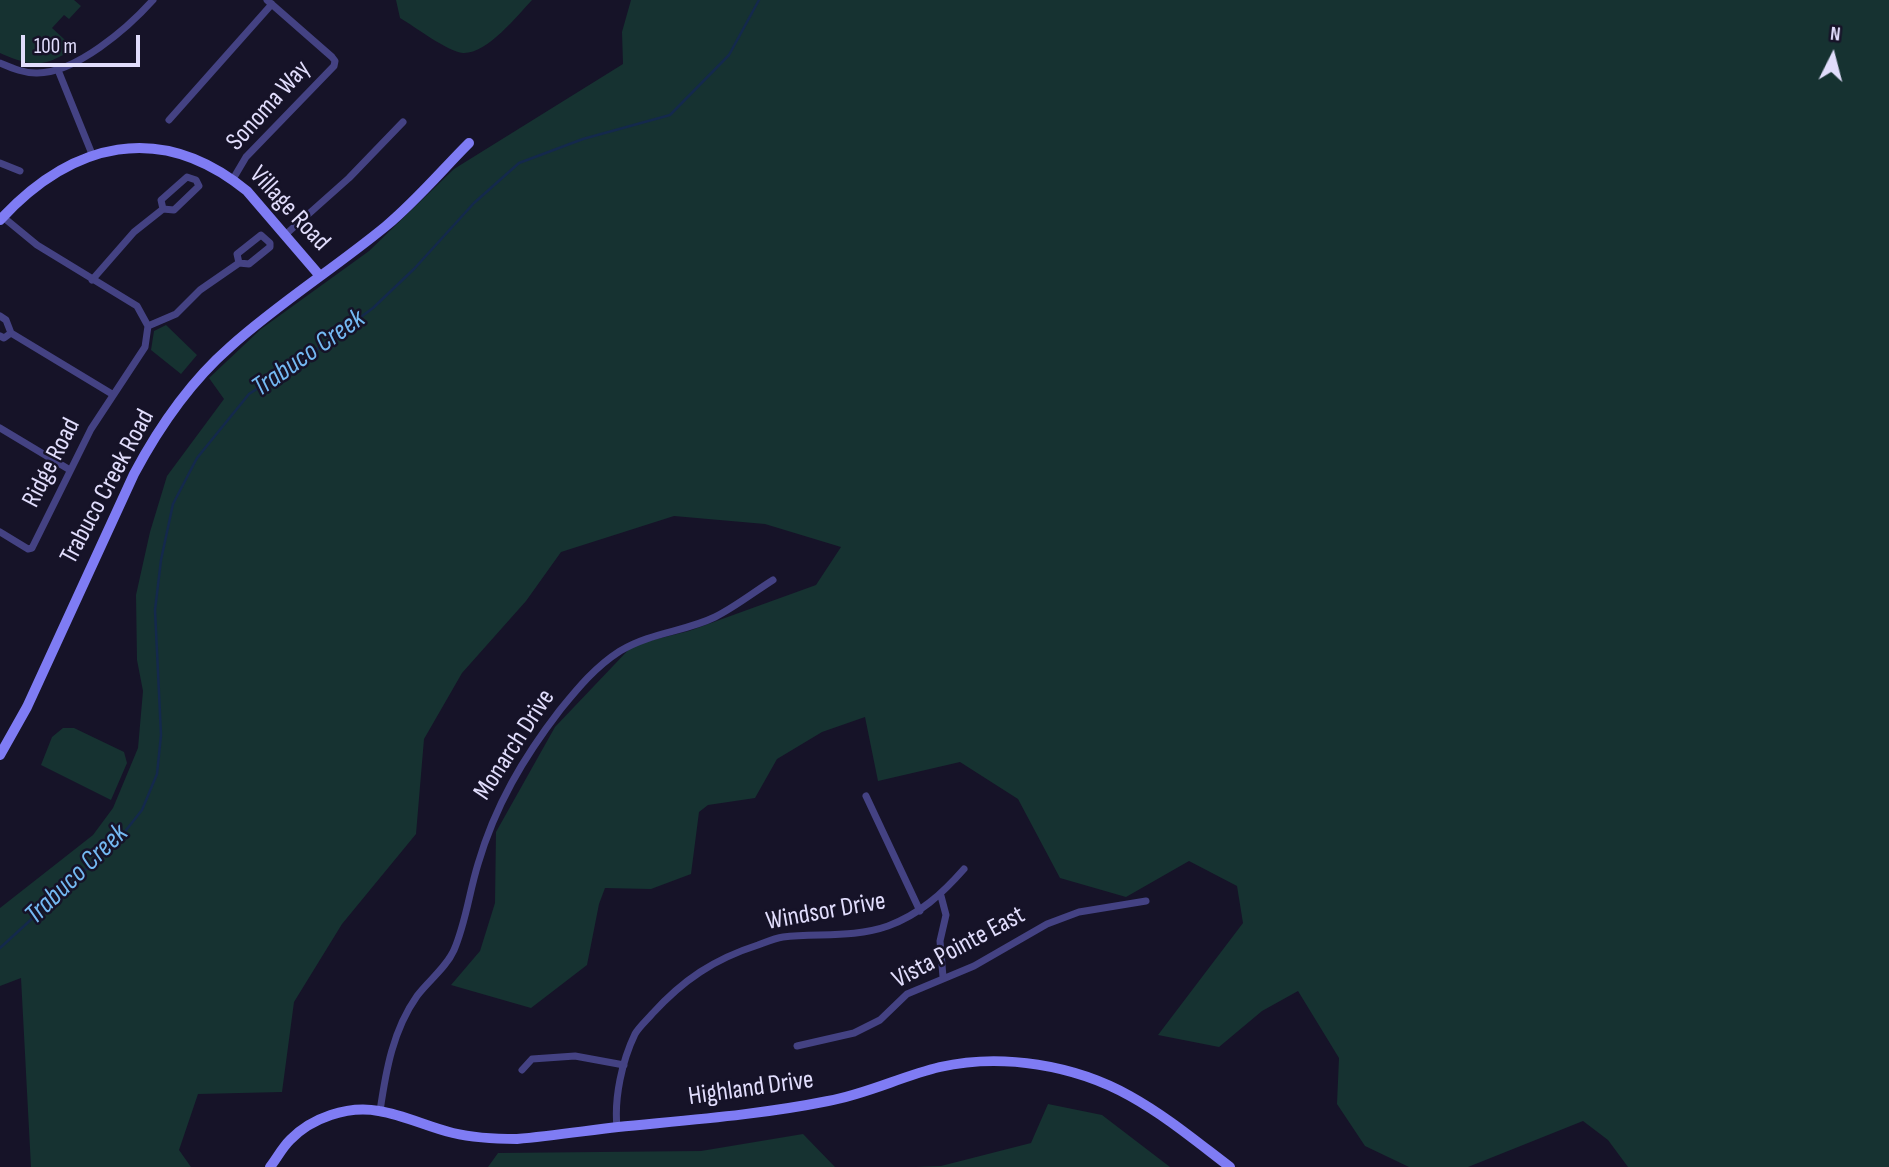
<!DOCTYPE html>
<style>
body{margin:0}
#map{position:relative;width:1889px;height:1167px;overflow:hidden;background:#161328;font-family:"Sofia Sans Condensed",sans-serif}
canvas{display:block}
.north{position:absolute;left:1798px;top:21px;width:70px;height:70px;-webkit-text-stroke:5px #161328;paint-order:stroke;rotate:6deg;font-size:19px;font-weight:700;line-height:28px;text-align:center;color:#e1ddfc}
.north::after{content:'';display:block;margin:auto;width:24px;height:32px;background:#e1ddfc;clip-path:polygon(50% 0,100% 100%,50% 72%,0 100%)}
.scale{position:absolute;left:21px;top:35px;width:119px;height:32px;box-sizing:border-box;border:4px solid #e1ddfc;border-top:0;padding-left:9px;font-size:21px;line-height:24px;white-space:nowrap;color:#e1ddfc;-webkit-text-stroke:5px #161328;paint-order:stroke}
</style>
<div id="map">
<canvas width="1889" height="1167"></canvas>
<div class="north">N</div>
<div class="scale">100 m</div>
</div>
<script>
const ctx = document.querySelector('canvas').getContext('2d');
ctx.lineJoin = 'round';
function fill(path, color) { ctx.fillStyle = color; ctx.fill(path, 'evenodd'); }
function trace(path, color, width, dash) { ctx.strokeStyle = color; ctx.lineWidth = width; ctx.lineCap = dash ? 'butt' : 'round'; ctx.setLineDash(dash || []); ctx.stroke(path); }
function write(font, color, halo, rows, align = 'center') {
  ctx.font = font + ' "Sofia Sans Condensed",sans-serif'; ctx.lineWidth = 5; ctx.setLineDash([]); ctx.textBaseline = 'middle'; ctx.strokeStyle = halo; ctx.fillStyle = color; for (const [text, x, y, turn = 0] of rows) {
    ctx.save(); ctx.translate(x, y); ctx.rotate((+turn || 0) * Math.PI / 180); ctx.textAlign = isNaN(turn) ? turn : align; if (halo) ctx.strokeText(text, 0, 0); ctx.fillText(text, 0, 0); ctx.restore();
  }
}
const green = new Path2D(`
 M0,0h74l7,6 -12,13 -5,-4 -12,13 24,22c-10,2 -17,8 -26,11 -18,6 -34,-1 -50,-8z
 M396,0h136c-15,16 -45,54 -69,53 -15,-1 -49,-27 -63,-35z
 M631,0h1258v1167h-261l-20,-27 -25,-19 -115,46h-59l-44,-21 -28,-42 2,-46 -41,-67 -36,20 -43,36 -61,-12 85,-112 -6,-37 -48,-25 -63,36 -66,-19 -42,-79 -58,-37 -82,19 -13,-64 -43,15 -45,27 -22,39 -47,7 -9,7 -8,62 -40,15 -46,-1 -6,16 -12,61 -56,43 -80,-23 29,-34 15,-48 1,-71 59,-105 78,-82 56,-14 127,-46 25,-38 -76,-23 -91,-8 -113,36 -35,49 -64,72 -38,66 -8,95 -74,90 -48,78 -12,90 -84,2 -19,56 12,17h-160l-10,-189 -21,8v-78l93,-73 20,-27 25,-60 5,-57 -6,-31 -1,-65 14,-63 17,-56 57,-77 -15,-21 52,-49 108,-78 85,-82 169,-105 -1,-32z
 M166,325l31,30 -16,19 -30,-24 3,-19z
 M63,728h11l50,24 3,11 -16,37 -70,-35 11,-28z
 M1048,1104l54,11 68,52h-255l26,-1 90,-23z
 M803,1134l32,33h-347l10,-14 203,-2z`);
const stream = new Path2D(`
 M0,948l119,-109 23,-29 15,-36 4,-39 -6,-125 6,-50 12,-56 24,-46 52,-64 67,-44 57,-42 41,-39 60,-66 45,-40 64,-24 87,-24 59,-60 30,-55`);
const street = new Path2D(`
 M0,63c12,5 23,10 36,10 39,1 92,-45 117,-73
 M58,70l34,84
 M169,120l103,-116
 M0,163l20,8
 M233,179l13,-22 88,-91 1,-5 -3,-4 -65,-57
 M285,235l64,-57 54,-56
 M92,280l42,-48 29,-23 11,1 25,-24 -3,-6 -9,-3 -26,23 2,9
 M0,316l6,4 5,13 101,61
 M148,326l28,-12 24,-24 39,-27 10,1 21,-17v-4l-9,-8 -24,19 2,9
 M0,336l4,2 7,-5
 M0,428l70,42
 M0,532l28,17 4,-1 59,-119 54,-82 3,-21 -11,-20 -100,-61 -34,-28
 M866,796l54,115
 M941,896l5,19 -6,26 3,36
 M797,1046l57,-13 26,-13 27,-26 67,-28 73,-42 32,-12 67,-11
 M522,1070l10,-11 43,-3 49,9
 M380,1111c6,-41 13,-81 37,-115 11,-15 29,-28 37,-46 12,-28 15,-57 24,-86 17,-58 45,-106 82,-154 18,-22 35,-43 60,-59 32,-19 64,-19 95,-34 20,-10 39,-25 58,-37
 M617,1127c-3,-29 5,-66 18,-93 4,-7 12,-14 17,-20 31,-34 62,-55 106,-69 8,-3 17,-7 25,-8 35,-4 71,1 105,-11 32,-12 54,-32 76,-57`);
const secondary = new Path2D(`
 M0,220c72,-78 160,-100 247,-29l73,85
 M0,755l27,-48 107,-233c25,-47 56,-92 96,-127 49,-44 105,-79 156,-121 30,-25 56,-56 83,-83
 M270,1167c7,-9 12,-19 20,-27 21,-22 58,-35 89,-29 25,4 49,16 74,22 21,5 42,6 64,6 34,-3 67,-8 101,-12 70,-7 141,-12 210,-26 39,-7 74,-25 112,-34 62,-14 135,-2 190,29 36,20 67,46 100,71`);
const streetNames = [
 ["Sonoma Way",269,106,-48],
 ["Village Road",289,209,47],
 ["Ridge Road",52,463,-63],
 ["Trabuco Creek Road",108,487,-62],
 ["Monarch Drive",515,745,-57],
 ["Windsor Drive",826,912,-10],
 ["Vista Pointe East",959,948,-28],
 ["Highland Drive",751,1089,-8]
];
const waterNames = [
 ["Trabuco Creek",309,354,-35],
 ["Trabuco Creek",77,875,-44]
];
fill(green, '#163231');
trace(stream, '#14294c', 2.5);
trace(street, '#444283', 7);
trace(secondary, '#7f7cf4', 10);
write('26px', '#e1ddfc', '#161328', streetNames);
write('italic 28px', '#74b9f3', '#161328', waterNames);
</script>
